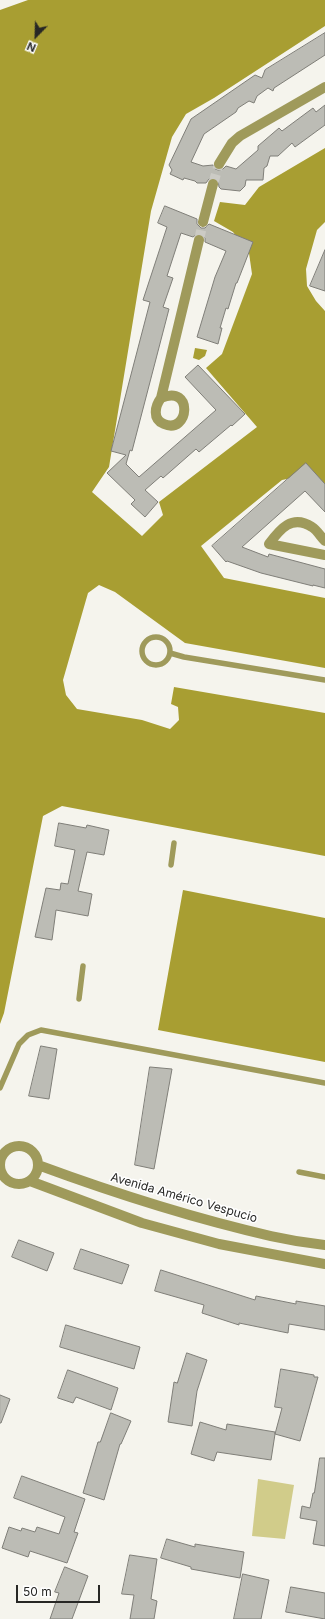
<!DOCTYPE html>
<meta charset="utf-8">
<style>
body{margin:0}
#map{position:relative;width:325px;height:1619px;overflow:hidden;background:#f5f4ed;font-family:Inter,sans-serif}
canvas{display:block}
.north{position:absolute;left:16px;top:16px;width:40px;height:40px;-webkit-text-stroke:3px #fff;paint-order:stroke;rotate:203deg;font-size:11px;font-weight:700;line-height:16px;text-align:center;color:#272725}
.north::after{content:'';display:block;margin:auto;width:14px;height:18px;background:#272725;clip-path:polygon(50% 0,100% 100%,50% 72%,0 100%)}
.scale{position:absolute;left:16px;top:1585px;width:84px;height:18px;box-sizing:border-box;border:2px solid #272725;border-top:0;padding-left:5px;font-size:12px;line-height:14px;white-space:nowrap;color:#272725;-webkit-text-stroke:3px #fff;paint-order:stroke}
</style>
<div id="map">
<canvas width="325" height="1619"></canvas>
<div class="north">N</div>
<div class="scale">50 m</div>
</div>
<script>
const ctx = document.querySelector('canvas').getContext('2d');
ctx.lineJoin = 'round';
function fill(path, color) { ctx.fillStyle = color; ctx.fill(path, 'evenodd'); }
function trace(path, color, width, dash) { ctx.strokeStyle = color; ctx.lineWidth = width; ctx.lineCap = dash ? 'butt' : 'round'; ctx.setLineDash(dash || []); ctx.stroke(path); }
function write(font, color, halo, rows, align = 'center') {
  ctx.font = font + ' Inter,sans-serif'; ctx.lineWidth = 3; ctx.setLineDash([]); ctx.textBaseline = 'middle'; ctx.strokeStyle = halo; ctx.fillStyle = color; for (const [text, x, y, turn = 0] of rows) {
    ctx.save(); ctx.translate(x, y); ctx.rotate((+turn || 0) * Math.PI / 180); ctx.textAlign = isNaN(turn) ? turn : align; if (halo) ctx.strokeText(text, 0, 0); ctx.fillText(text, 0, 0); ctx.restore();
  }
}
const green = new Path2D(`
 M258,1479l36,6 -9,54 -33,-3z`);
const water = new Path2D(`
 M28,0h297v26l-111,72 -28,16 -14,23 -21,74 -42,256 -17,25 50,44 21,-21 -4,-13 98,-75 -51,-59 16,-14 30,-80 -3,-21 -16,-21 -19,-11 6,-19 25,3 14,-18 66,-39v74l-8,8 -11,39 1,17 9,15 9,10v173l-23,-8 -20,4 -81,66 23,32 101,20v70l-140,-25 -70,-51 -16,-7 -11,8 -25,87 3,15 11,14 65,11 28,9 9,-9 -1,-13 -7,-3 3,-17 151,26v143l-263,-50 -19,10 -39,197 -4,11v-1014z
 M195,348l12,2 -2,6 -6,4 -6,-2z
 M183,890l142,28v144l-167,-32z`);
const building = new Path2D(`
 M325,33v22l-51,33 -1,3 -5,-3 -11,8 -3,7 -5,-2 -11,7 -2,4 -32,22 -13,28 12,4 10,-1 2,4 3,1h4l4,-4 10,3 22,-19v-4l21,-18 3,3 31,-23 3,4 9,-7v20l-30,22 -3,-4 -14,13h-8l-3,10 -3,2 -1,12h-17l-1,6 -5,5 -19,-2 -2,-2 -1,-7 -4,-2 -5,1 -3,4h-9l-2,-2 -11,-3 -1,2 -13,-6 2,-4 -3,-5 22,-46 64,-44 7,3 3,-8z
 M165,206l32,13v5l4,4h4l4,-4 44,18 -16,41h-1l-8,26 -2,-1 -6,20h2l-4,16 -21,-7 18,-60 11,-26 -21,-9v-4l-4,-4h-4l-4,3 -12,-4 -14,43 6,2 -10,29 6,2 -37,142 -2,-1 -4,14 13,13 77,-67 -31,-33 13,-12 47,49 -13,12 -1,-1 -32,27 -3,-3 -33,29 -2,-2 -16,14 13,12 -13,15 -14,-13 4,-4 -28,-27 19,-18 -15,-4 39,-149 -7,-2 24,-73 -9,-4z
 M325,250v41l-15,-5z
 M306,463l19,21v28l-20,-21 -63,56 26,10 1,-3 56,15v19l-12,-3v1l-52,-13 -34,-12 -1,1 -14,-16z
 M59,823l27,5 1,-3 22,5 -5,25 -17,-3 -9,39 14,3 -4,22 -32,-6 -4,30 -17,-3 11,-49 14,2 1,-7 7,1 7,-34 -20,-4z
 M41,1046l16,3 -8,50 -20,-3z
 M150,1067l22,2 -18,100 -19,-4z
 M19,1240l35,13 -7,18 -35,-14z
 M81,1249l48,16 -7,19 -48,-15z
 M161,1270l94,30 1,-4 40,8v-3l29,5v24l-36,-6 -1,9 -49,-10v2l-37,-12 2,-8 -49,-14z
 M66,1325l74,22 -6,22 -74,-22z
 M187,1353l20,7 -10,31 -5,35 -24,-4 6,-40 3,1z
 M281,1369l33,6v2h4l-18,64 -25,-7 -4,26 -54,-8 -3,9 -23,-7 9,-32 26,8 1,-6 48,8v2l7,-26 -7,-1z
 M68,1370l50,18 -7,22 -35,-13 -3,6 -15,-5z
 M0,1395l10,4 -9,24h-1z
 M111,1413l20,8 -10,23h-1l-16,56 -21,-7 15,-51h2z
 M320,1458h5v88l-12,-2 4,-23 -17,-3 2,-12 8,2 3,-15h1z
 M22,1476l63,23 -11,33 4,1 -11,30 -37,-12 -2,6 -26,-9 7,-21 12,4 1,-3 13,4 2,-5 22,7 6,-17 -51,-19z
 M167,1539l28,8v-3l49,8 -4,26 -49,-9v-2l-30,-9z
 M130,1555l27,4 -6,40 6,2 -3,18h-24l4,-24 -12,-1z
 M65,1567l23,9 -16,43h-22l9,-26 -4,-1z
 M243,1574l26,6 -8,39h-27z
 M291,1587l34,6v26l-39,-7z`);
const minorTunnel = new Path2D(`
 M213,184l6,-20
 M199,240l4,-18`);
const service = new Path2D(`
 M142 651a14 14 0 1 1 28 0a14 14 0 1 1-28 0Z
 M170,653l14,4 141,23
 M171,865l3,-22
 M79,999l4,-33
 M0,1088l19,-44 9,-9 13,-5 284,53
 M299,1172l26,5`);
const minor = new Path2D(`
 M219,164l13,-21 8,-7 85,-49
 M203,222l10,-38
 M161,398c33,-14 28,37 3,26 -12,-5 -9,-18 -3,-26l38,-158
 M325,541c-4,-4 -8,-11 -13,-14 -20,-13 -32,2 -43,17l56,11
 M0 1165a19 19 0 1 1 38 0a19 19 0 1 1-38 0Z
 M38,1165c76,28 154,53 233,71 18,4 36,7 54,9
 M30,1181l112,42 77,21 106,20`);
const streetNames = [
 ["Avenida Américo Vespucio",184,1198,16]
];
fill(green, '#d1cc8a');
fill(water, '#a89e32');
fill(building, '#bcbcb5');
trace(building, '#7f7e78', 1);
trace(minorTunnel, '#cccbc5', 10, [10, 5]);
trace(service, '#9f9a5b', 5.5);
trace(minor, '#9f9a5b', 10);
write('12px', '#272725', '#fff', streetNames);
</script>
